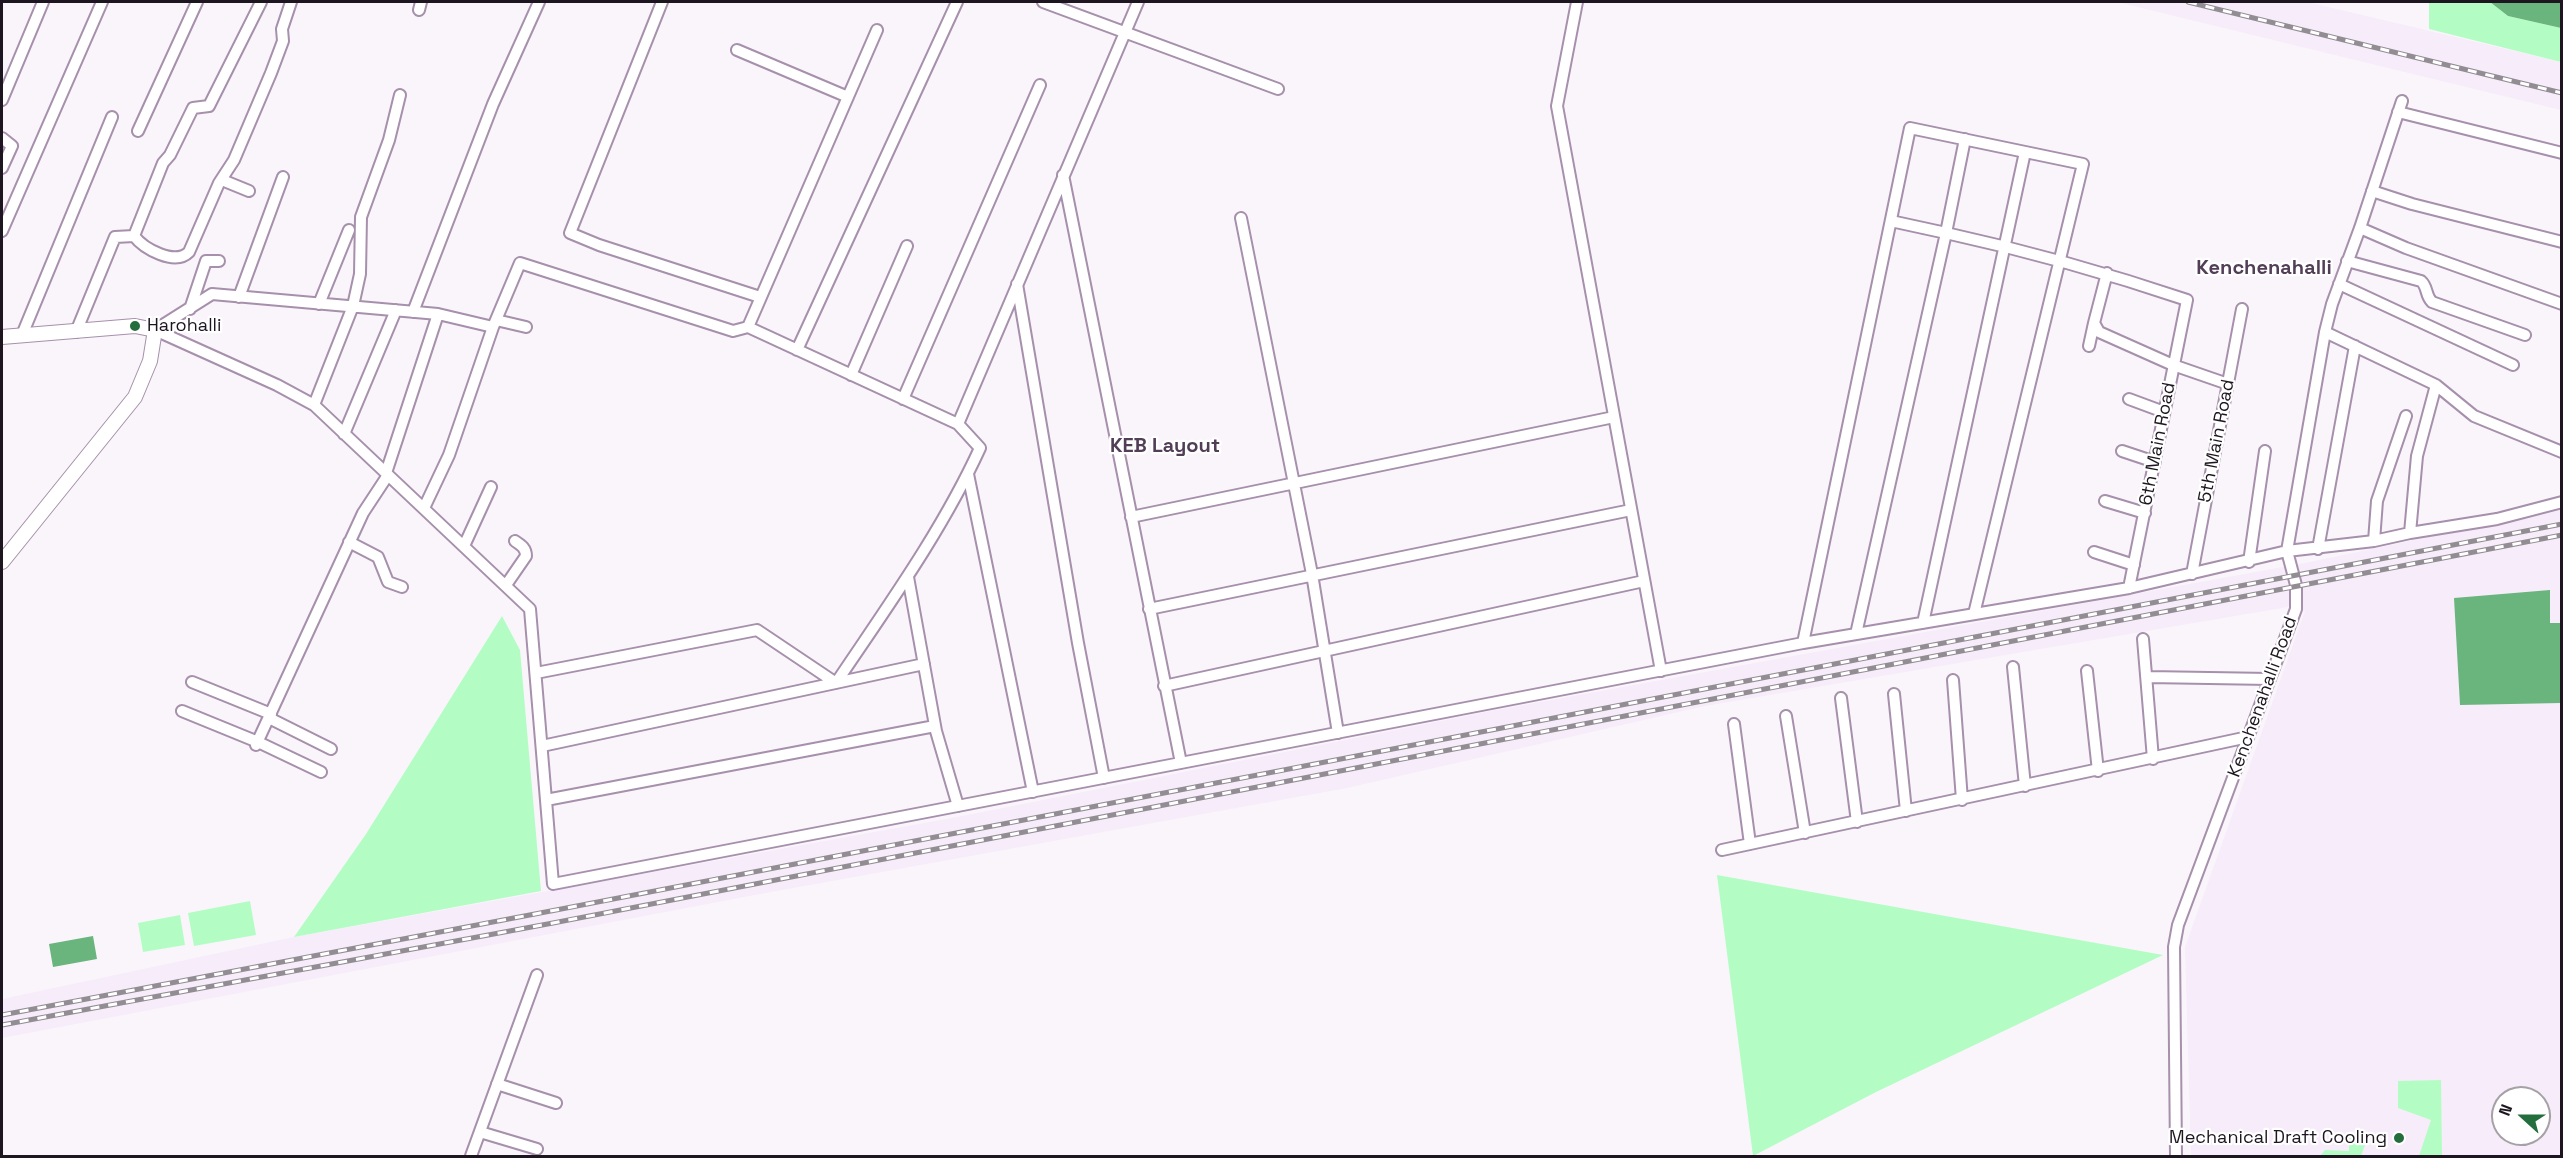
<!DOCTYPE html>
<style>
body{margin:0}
#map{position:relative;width:2563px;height:1158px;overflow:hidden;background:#faf5fb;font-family:"Space Grotesk",sans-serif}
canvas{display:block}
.frame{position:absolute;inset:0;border:3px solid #1d151f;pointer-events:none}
.north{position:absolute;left:2491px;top:1086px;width:60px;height:60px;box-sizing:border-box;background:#fff;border:2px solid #a5a1a5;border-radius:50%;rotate:291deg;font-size:16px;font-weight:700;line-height:24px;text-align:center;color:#1d151f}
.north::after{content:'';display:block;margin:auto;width:21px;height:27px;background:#236e3c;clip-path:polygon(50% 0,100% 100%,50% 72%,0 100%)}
</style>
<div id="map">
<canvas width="2563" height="1158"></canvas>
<div class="frame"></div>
<div class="north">N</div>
</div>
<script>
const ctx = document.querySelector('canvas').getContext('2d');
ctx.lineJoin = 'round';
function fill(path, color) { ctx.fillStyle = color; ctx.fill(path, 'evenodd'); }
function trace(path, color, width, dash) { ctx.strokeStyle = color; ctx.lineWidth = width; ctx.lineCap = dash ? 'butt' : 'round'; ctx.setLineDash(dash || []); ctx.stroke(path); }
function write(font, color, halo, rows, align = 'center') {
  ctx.font = font + ' "Space Grotesk",sans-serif'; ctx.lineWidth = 4.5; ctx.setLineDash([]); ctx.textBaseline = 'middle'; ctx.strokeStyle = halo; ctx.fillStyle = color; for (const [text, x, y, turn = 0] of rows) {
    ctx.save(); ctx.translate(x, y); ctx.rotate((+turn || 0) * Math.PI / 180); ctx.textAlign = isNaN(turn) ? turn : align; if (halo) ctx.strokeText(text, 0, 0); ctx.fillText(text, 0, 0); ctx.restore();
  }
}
const built = new Path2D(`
 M2117,2h190l254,60v48z
 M2561,509v647h-370l-6,-209 120,-336 -17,-4 -583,99 -358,82 -587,106 -758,144v-39l292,-62 663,-120 534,-106 814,-148zM2503,1098h36v36h-36z`);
const green = new Path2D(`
 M2429,2h61l18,14 53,12v34l-132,-33z
 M502,616l18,34 21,241 -247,46 72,-103z
 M1717,875l446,80 -287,137 -123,64z
 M250,901l6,34 -62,11 -6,-33z
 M180,915l5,30 -42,7 -5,-29z
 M2441,1080l1,76h-23l12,-36 -33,-12v-27z
 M2349,1138l18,1 -6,17h-41l5,-6 24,1z`);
const water = new Path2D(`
 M2490,2h71v26l-53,-12z
 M2550,590v33h11v80l-101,2 -6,-107z
 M93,936l4,23 -44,8 -4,-23z`);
const minor = new Path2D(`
 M662,2l-92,231 29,12 161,52
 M1043,2l235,87
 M1577,2l-20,104 104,565
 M419,10l2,-8
 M737,50l111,47
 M2,100l41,-98
 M2398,112l164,41
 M138,131l59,-129
 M2,138l10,8 -10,22
 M1965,139l-19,94c82,18 161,40 241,67l-58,288
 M1063,175l118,588
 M222,180l27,11
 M2372,191l40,13 150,38
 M1241,218l71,356 26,159
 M2360,228l46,20 156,56
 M2,231l100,-229
 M134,236c10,13 41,30 55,16l30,-69 15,-23 37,-87 12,-32 -1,-12 9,-27
 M2347,261l74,20c7,6 4,14 11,21l93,33
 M2107,273l-13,50 5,9 74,33 55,19
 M1017,284l61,359 26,135
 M2339,284l174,81
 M239,297l44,-120
 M319,304l30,-74
 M190,309l16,-48h13
 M413,312l80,-208 46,-102
 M496,320l30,7
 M748,327l129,-297
 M155,330l122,55 37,20 216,204 23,275 1250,-241 326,-55 158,-37 87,-10 36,-8 87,-14 65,-17
 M155,330l57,-36 226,20 55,13
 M76,332l39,-95 19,-1 29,-73 7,-8 23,-47 16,-2 52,-104
 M2325,332l111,53 38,31 88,36
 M22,335l90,-218
 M2089,346l5,-23
 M797,350l160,-348
 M851,375l56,-129
 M903,399l137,-314
 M2129,399l35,13
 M314,405l39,-99 7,-32 1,-57 28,-77 11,-45
 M958,424l180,-422
 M344,434l52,-124
 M2122,451l33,11
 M386,473l52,-159
 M968,474l65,318
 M2105,501l40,12
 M424,508l25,-53 44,-128 27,-64 213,68 15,-4 210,97 22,24c-38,83 -93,159 -144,235l-79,-53 -221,43
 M1131,517l483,-100
 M2410,533l7,-77 19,-71
 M2374,541l3,-40 29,-85
 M349,542l29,15 10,25 14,5
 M464,546l27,-59
 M2318,549l37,-203
 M2094,552l40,13
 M2249,562l16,-111
 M2192,574l50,-265
 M908,577l28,154 22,75
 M506,585l20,-29c0,-8 -5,-11 -11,-15
 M1149,609l482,-99
 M1923,623l102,-471
 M1856,634l90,-401 -55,-12
 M2143,639l10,120
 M1803,643l107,-515 173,36 -109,450
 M2013,667l12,119
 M2087,671l11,100
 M2148,677l122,2
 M1953,680l9,120
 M192,682l79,32
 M1164,686l480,-105
 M1894,694l12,117
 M1841,698l16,124
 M182,711l76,31 63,30
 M1786,716l19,117
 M269,718l62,31
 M1734,724l16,120
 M256,745l107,-232 25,-38
 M542,746l382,-82
 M546,800l389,-74
 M1722,850l526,-113
 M497,1084l59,19
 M480,1132l57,17
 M471,1156l66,-181
 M2176,1156l-2,-209 4,-22 118,-316v-24l-9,-34 38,-219 7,-28 28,-76 42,-127`);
const tertiary = new Path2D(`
 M2,337l133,-11 20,4 -5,31 -15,36 -133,165`);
const rail = new Path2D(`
 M2188,2l374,91
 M2,1015l554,-105 2006,-386
 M2,1025l551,-102 2009,-388`);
const markers = [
 [135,326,6,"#236e3c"],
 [2399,1138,6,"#236e3c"]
];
const poiNames = [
 ["Harohalli",147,326],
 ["Mechanical Draft Cooling",2387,1138,"right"]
];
const streetNames = [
 ["5th Main Road",2217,441,-79],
 ["6th Main Road",2158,444,-79],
 ["Kenchenahalli Road",2263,697,-70]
];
const neighbourhoodNames = [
 ["Kenchenahalli",2264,269],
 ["KEB Layout",1165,447]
];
fill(built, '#f7ecfa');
fill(green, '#b3fdc4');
fill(water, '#69b57d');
trace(minor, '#a690ab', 14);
trace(tertiary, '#a690ab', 16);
trace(minor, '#fff', 10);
trace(tertiary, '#fff', 14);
trace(rail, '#928c93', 5);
trace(rail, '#fff', 3, [9]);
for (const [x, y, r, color] of markers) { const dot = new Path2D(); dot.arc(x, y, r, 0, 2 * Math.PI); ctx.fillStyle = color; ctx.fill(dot); trace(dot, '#fff', 2); }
write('18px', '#1d151f', '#fff', poiNames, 'left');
write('18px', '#1d151f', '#fff', streetNames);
write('bold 20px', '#523f57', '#fff', neighbourhoodNames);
</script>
